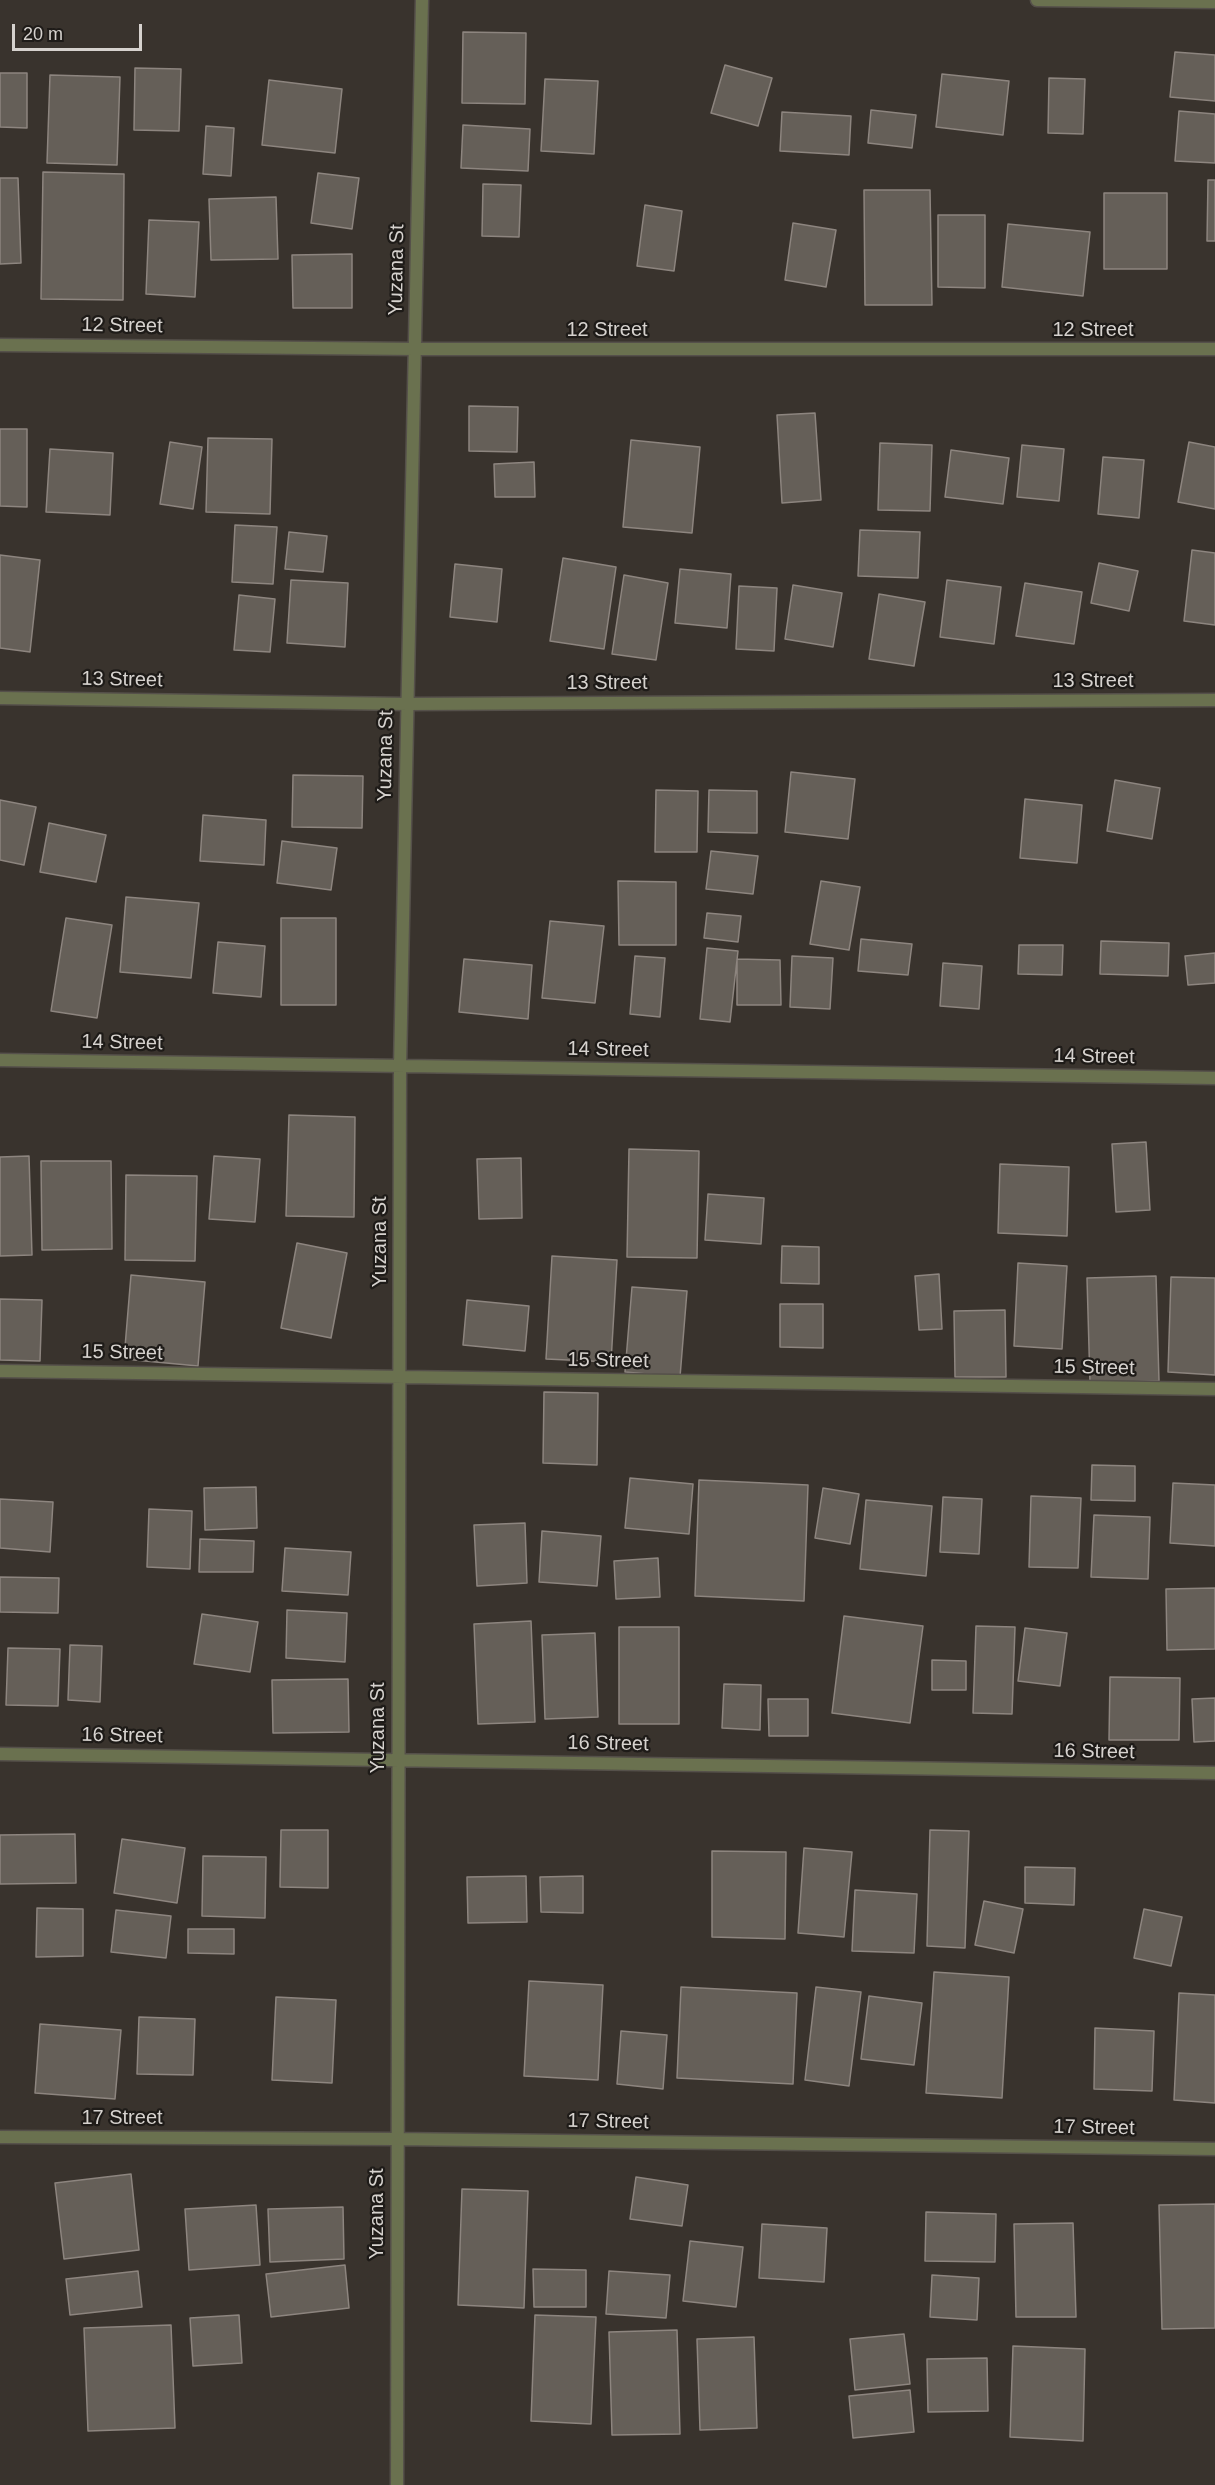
<!DOCTYPE html>
<style>
body{margin:0}
#map{position:relative;width:1215px;height:2485px;overflow:hidden;background:#39332d;font-family:Helvetica,sans-serif}
canvas{display:block}
.scale{position:absolute;left:12px;top:24px;width:130px;height:27px;box-sizing:border-box;border:3px solid #d6d2ce;border-top:0;padding-left:8px;font-size:18px;line-height:21px;white-space:nowrap;color:#d6d2ce;-webkit-text-stroke:4px #1e1b18;paint-order:stroke}
</style>
<div id="map">
<canvas width="1215" height="2485"></canvas>
<div class="scale">20 m</div>
</div>
<script>
const ctx = document.querySelector('canvas').getContext('2d');
ctx.lineJoin = 'round';
function fill(path, color) { ctx.fillStyle = color; ctx.fill(path, 'evenodd'); }
function trace(path, color, width, dash) { ctx.strokeStyle = color; ctx.lineWidth = width; ctx.lineCap = dash ? 'butt' : 'round'; ctx.setLineDash(dash || []); ctx.stroke(path); }
function write(font, color, halo, rows, align = 'center') {
  ctx.font = font + ' Helvetica,sans-serif'; ctx.lineWidth = 4.5; ctx.setLineDash([]); ctx.textBaseline = 'middle'; ctx.strokeStyle = halo; ctx.fillStyle = color; for (const [text, x, y, turn = 0] of rows) {
    ctx.save(); ctx.translate(x, y); ctx.rotate((+turn || 0) * Math.PI / 180); ctx.textAlign = isNaN(turn) ? turn : align; if (halo) ctx.strokeText(text, 0, 0); ctx.fillText(text, 0, 0); ctx.restore();
  }
}
const building = new Path2D(`
 M463,32l63,1 -1,71 -63,-1z
 M1175,52l40,3v46l-45,-4z
 M725,65l47,13 -14,48 -47,-13z
 M135,68l46,1 -2,62 -45,-1z
 M0,73h27v55l-27,-1z
 M942,74l67,7 -6,54 -67,-8z
 M50,75l70,2 -3,88 -70,-2z
 M1049,78l36,1 -2,55 -35,-1z
 M545,79l53,2 -4,73 -53,-3z
 M269,80l73,9 -7,64 -73,-8z
 M871,110l45,5 -4,33 -44,-5z
 M1179,111l36,3v49l-40,-2z
 M782,112l69,4 -2,39 -69,-4z
 M463,125l67,4 -2,42 -67,-3z
 M206,126l28,2 -3,48 -28,-2z
 M43,172l81,2 -1,126 -82,-1z
 M318,173l41,5 -7,51 -41,-6z
 M0,178h18l3,85 -21,1z
 M1208,180h7v61h-8z
 M483,184l38,1 -2,52 -37,-1z
 M864,190h66l2,115h-67z
 M1104,193h63v76h-63z
 M276,197l2,62 -67,1 -2,-61z
 M645,205l37,6 -8,60 -37,-5z
 M938,215h47v73l-47,-1z
 M149,220l50,2 -4,75 -49,-3z
 M793,223l43,7 -10,57 -41,-7z
 M1008,224l82,8 -7,64 -81,-9z
 M352,254v54h-59l-1,-53z
 M469,406l49,1 -1,45 -48,-1z
 M815,413l6,87 -39,3 -5,-88z
 M0,429h27v78l-27,-1z
 M208,438l64,1 -2,75 -64,-2z
 M631,440l69,7 -8,86 -69,-6z
 M170,442l32,5 -9,62 -33,-5z
 M1189,442l26,5v62l-37,-7z
 M880,443l52,2 -2,66 -52,-1z
 M1022,445l42,4 -5,52 -42,-4z
 M50,449l63,4 -3,62 -64,-3z
 M951,450l58,8 -6,46 -58,-7z
 M1103,457l41,3 -5,58 -41,-4z
 M534,462l1,35h-40l-1,-33z
 M235,525l42,2 -4,57 -41,-2z
 M860,530l60,2 -2,46 -60,-2z
 M289,532l38,4 -4,36 -38,-3z
 M1192,550l23,3v72l-31,-4z
 M0,555l40,5 -10,92 -30,-4z
 M563,558l53,9 -12,82 -54,-8z
 M1099,563l39,8 -9,40 -38,-8z
 M455,564l47,5 -5,53 -47,-5z
 M680,569l51,5 -4,54 -52,-5z
 M624,575l44,8 -12,77 -44,-6z
 M291,580l57,3 -3,64 -58,-4z
 M947,580l54,7 -7,57 -54,-7z
 M1025,583l57,9 -8,52 -58,-8z
 M793,585l49,8 -9,54 -48,-8z
 M739,586l38,2 -3,63 -38,-2z
 M879,594l46,8 -11,64 -45,-7z
 M239,595l36,4 -5,53 -36,-2z
 M791,772l64,7 -7,60 -63,-7z
 M293,775l70,1 -1,52 -70,-1z
 M1115,780l45,8 -8,51 -45,-8z
 M656,790l42,1 -1,61h-42z
 M709,790l48,1v42l-49,-1z
 M1025,799l57,6 -5,58 -57,-5z
 M0,800l36,7 -12,58 -24,-5z
 M203,815l63,5 -2,45 -64,-4z
 M49,823l57,12 -10,47 -56,-10z
 M282,841l55,7 -6,42 -54,-7z
 M711,851l47,5 -5,38 -47,-5z
 M618,881l58,1v63h-57z
 M821,881l39,6 -11,63 -39,-6z
 M126,897l73,6 -8,75 -71,-6z
 M707,913l34,3 -3,26 -34,-4z
 M66,918l46,7 -15,93 -46,-7z
 M281,918h55v87h-55z
 M550,921l54,5 -9,77 -53,-5z
 M861,939l51,5 -4,31 -50,-4z
 M1101,941l68,2 -1,33 -68,-2z
 M218,942l47,4 -4,51 -48,-4z
 M1019,945h44l-1,30 -44,-1z
 M707,948l31,3 -8,71 -30,-3z
 M1215,953v30l-27,2 -3,-29z
 M635,956l30,2 -5,59 -30,-3z
 M792,956l41,2 -3,51 -40,-2z
 M464,959l68,6 -4,54 -69,-7z
 M737,959l43,1 1,45h-44z
 M943,963l39,3 -3,43 -39,-3z
 M289,1115l66,2 -1,100 -68,-1z
 M1146,1142l4,68 -34,2 -4,-68z
 M629,1149l70,2 -2,107 -70,-1z
 M29,1156l3,99 -32,1v-99z
 M214,1156l46,3 -5,63 -46,-3z
 M521,1158l1,60 -43,1 -2,-60z
 M41,1161h70l1,88 -70,1z
 M1000,1164l69,3 -2,69 -69,-3z
 M126,1175l71,1 -2,85 -70,-1z
 M708,1194l56,4 -3,46 -56,-4z
 M297,1243l50,10 -16,85 -50,-10z
 M782,1246l37,1v37l-38,-1z
 M552,1256l65,4 -6,102 -65,-3z
 M1018,1263l49,3 -5,83 -48,-3z
 M939,1274l3,55 -23,1 -4,-54z
 M131,1275l74,7 -7,84 -74,-7z
 M1156,1276l3,105 -69,2 -3,-105z
 M1171,1277l44,1v97l-47,-3z
 M632,1287l55,4 -7,86 -55,-5z
 M0,1299l42,1 -2,61 -40,-1z
 M467,1300l62,6 -4,45 -62,-6z
 M780,1304h43v44l-43,-1z
 M1005,1310l1,67h-51l-1,-66z
 M544,1392l54,1 -1,72 -54,-2z
 M1092,1465l43,1v35l-44,-1z
 M630,1478l63,6 -4,50 -64,-6z
 M699,1480l109,5 -4,116 -109,-5z
 M1173,1483l42,2v61l-45,-3z
 M256,1487l1,41 -52,2 -1,-42z
 M823,1488l36,6 -9,50 -35,-6z
 M1031,1496l50,2 -3,70 -49,-1z
 M943,1497l39,2 -3,55 -39,-2z
 M0,1499l53,3 -3,50 -50,-4z
 M866,1500l66,6 -6,70 -66,-7z
 M149,1509l43,2 -2,58 -43,-2z
 M1094,1515l56,2 -2,62 -57,-2z
 M525,1523l2,60 -50,3 -3,-61z
 M542,1531l59,5 -4,50 -58,-4z
 M200,1539l54,2 -1,31h-54z
 M285,1548l66,4 -3,43 -66,-4z
 M658,1558l2,39 -44,2 -2,-38z
 M0,1577l59,1 -1,35 -58,-1z
 M1215,1588v61l-48,1 -1,-61z
 M287,1610l60,3 -2,49 -59,-4z
 M202,1614l56,8 -8,50 -56,-8z
 M844,1616l79,10 -13,97 -78,-10z
 M531,1621l4,101 -57,2 -4,-100z
 M976,1626l39,1 -3,87 -39,-1z
 M619,1627h60v97h-60z
 M1025,1628l42,5 -7,53 -42,-5z
 M595,1633l3,84 -53,2 -3,-84z
 M70,1645l32,1 -2,56 -32,-2z
 M8,1648l52,1 -2,57 -52,-1z
 M932,1660l34,1v29h-34z
 M1110,1677l70,1 -1,62h-70z
 M348,1679l1,53 -76,1 -1,-53z
 M724,1684l37,1 -1,45 -38,-2z
 M1215,1698v43l-21,1 -2,-43z
 M768,1699h40v37h-39z
 M281,1830h47v58l-48,-1z
 M930,1830l39,1 -4,117 -38,-2z
 M75,1834l1,49 -76,1v-49z
 M122,1839l63,9 -8,55 -63,-10z
 M804,1848l48,4 -8,85 -46,-4z
 M712,1851l74,1 -1,87 -73,-2z
 M203,1856l63,1 -1,61 -63,-2z
 M1025,1867l50,1 -1,37 -49,-2z
 M526,1876l1,46 -59,1 -1,-46z
 M583,1876v37l-42,-1 -1,-35z
 M855,1890l62,4 -3,59 -62,-2z
 M984,1901l39,8 -9,44 -39,-8z
 M37,1908l46,1v47l-47,1z
 M1144,1909l38,8 -11,49 -37,-8z
 M116,1910l55,6 -5,42 -55,-6z
 M188,1929h46v25l-46,-1z
 M934,1972l75,5 -7,121 -76,-5z
 M529,1981l74,4 -5,95 -74,-4z
 M681,1987l116,6 -4,91 -116,-6z
 M816,1987l45,5 -12,94 -44,-6z
 M1179,1993l36,2v108l-41,-3z
 M869,1996l53,7 -8,62 -53,-6z
 M276,1997l60,3 -4,83 -60,-3z
 M139,2017l56,2 -2,56 -56,-1z
 M40,2024l81,6 -6,69 -80,-6z
 M1095,2028l59,3 -2,60 -58,-2z
 M621,2031l46,4 -4,54 -46,-5z
 M131,2174l8,76 -75,9 -9,-76z
 M636,2177l52,8 -6,41 -52,-7z
 M462,2189l66,2 -4,117 -66,-3z
 M1215,2204v124l-53,1 -3,-124z
 M256,2205l4,60 -71,5 -4,-61z
 M343,2207l1,52 -74,3 -2,-53z
 M926,2212l70,2 -1,48 -70,-1z
 M1073,2223l3,94h-60l-2,-93z
 M762,2224l65,4 -3,54 -65,-4z
 M690,2241l53,6 -7,60 -53,-6z
 M345,2265l4,43 -78,9 -5,-43z
 M533,2269l53,1v37h-52z
 M138,2271l4,36 -72,8 -4,-36z
 M609,2271l61,4 -4,43 -60,-4z
 M932,2275l47,3 -2,42 -47,-3z
 M239,2315l3,48 -49,3 -3,-48z
 M535,2315l61,2 -5,107 -60,-3z
 M171,2325l4,103 -87,3 -4,-103z
 M677,2330l3,104 -68,1 -3,-103z
 M904,2334l6,50 -55,6 -5,-51z
 M754,2337l3,91 -57,2 -3,-91z
 M1013,2346l72,3 -2,92 -73,-4z
 M987,2358l1,53 -60,1 -1,-53z
 M910,2390l4,42 -61,6 -4,-42z`);
const street = new Path2D(`
 M1037,0l178,2
 M0,345l415,4h800
 M0,698l407,6 808,-4
 M0,1060l1215,18
 M0,1371l1215,18
 M0,1754l1215,19
 M0,2137l396,2 819,10
 M397,2485l3,-1418 22,-1067`);
const streetNames = [
 ["Yuzana St",397,270,-89],
 ["12 Street",122,326,1],
 ["12 Street",607,330],
 ["12 Street",1093,330],
 ["13 Street",122,680,1],
 ["13 Street",1093,681],
 ["13 Street",607,683],
 ["Yuzana St",386,756,-89],
 ["14 Street",122,1043,1],
 ["14 Street",608,1050,1],
 ["14 Street",1094,1057,1],
 ["Yuzana St",380,1242,-90],
 ["15 Street",122,1353,1],
 ["15 Street",608,1361,1],
 ["15 Street",1094,1368,1],
 ["Yuzana St",378,1728,-90],
 ["16 Street",122,1736,1],
 ["16 Street",608,1744,1],
 ["16 Street",1094,1752,1],
 ["17 Street",122,2118],
 ["17 Street",608,2122,1],
 ["17 Street",1094,2128,1],
 ["Yuzana St",377,2214,-90]
];
fill(building, '#655f58');
trace(building, '#8d857f', 1.5);
trace(street, '#55504a', 15);
trace(street, '#6a714f', 12);
write('20px', '#d6d2ce', '#1e1b18', streetNames);
</script>
